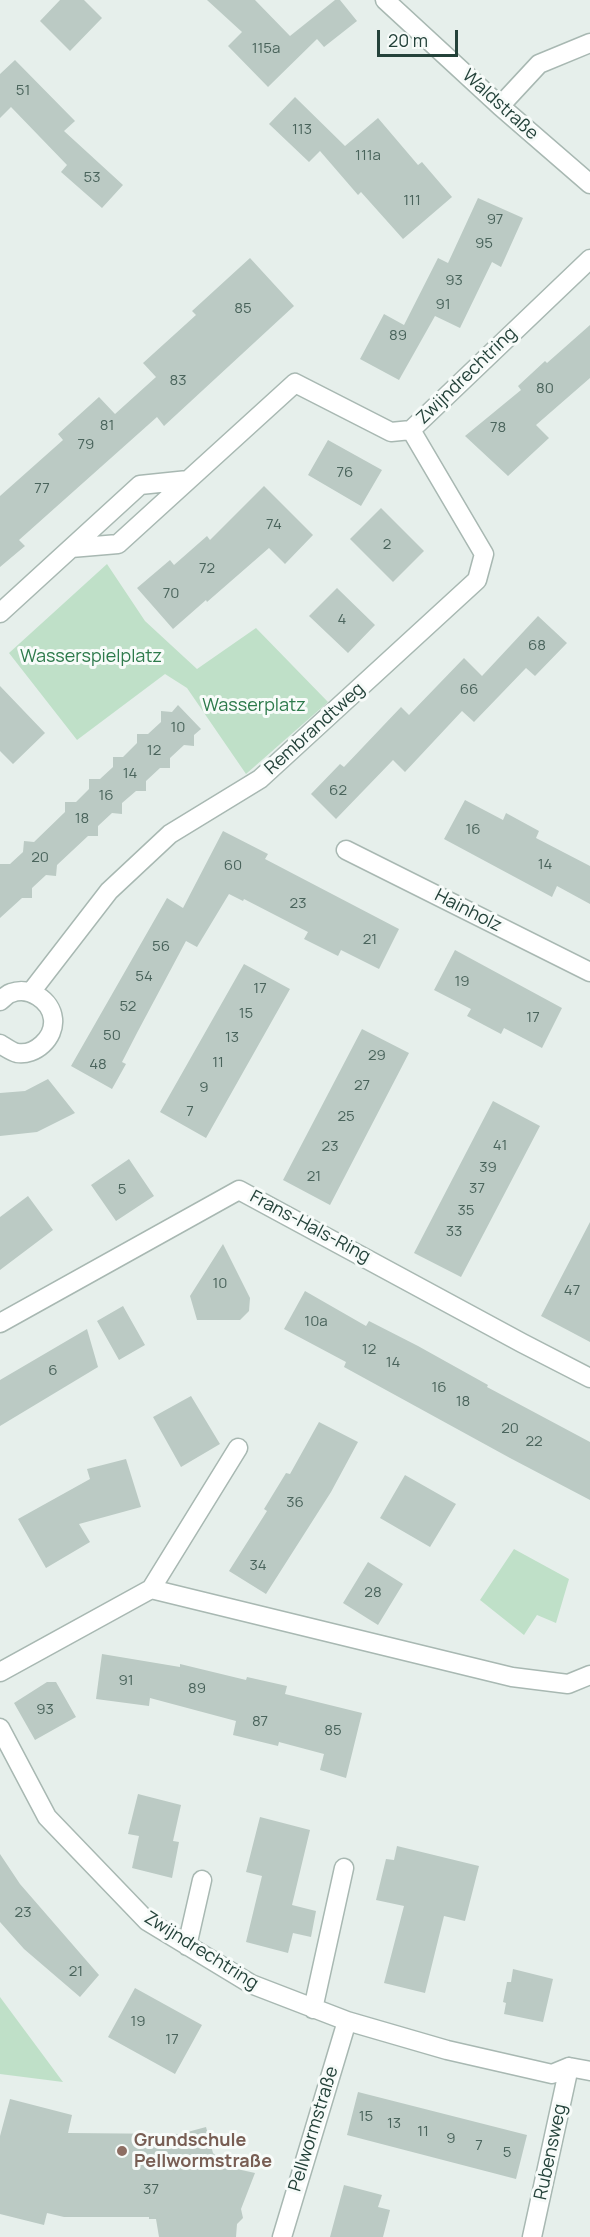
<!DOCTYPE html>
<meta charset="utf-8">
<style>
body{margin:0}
#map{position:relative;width:590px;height:2237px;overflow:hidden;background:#e6efeb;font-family:Manrope,sans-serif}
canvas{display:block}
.scale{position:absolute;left:377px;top:30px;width:81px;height:27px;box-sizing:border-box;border:3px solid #24423a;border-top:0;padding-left:8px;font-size:18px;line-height:21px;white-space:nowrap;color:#24423a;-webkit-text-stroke:4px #f7fbf9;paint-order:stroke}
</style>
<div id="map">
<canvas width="590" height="2237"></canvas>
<div class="scale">20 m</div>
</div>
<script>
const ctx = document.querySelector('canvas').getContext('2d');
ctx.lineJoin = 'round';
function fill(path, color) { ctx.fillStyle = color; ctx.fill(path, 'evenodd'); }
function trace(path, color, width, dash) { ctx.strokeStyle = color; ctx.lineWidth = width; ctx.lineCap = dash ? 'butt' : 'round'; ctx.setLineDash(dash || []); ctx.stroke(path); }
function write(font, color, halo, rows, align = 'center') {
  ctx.font = font + ' Manrope,sans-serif'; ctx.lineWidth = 6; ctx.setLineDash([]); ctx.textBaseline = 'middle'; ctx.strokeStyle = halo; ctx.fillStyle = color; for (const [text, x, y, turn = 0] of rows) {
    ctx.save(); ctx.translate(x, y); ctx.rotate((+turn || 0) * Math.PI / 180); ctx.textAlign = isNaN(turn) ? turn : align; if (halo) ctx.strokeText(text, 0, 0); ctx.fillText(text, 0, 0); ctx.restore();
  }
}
const green = new Path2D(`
 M107,564l38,57 52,48 59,-41 72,74 -82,72 -59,-86 -22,-14 -88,66 -68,-87z
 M514,1549l55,30 -13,44 -19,-8 -13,20 -44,-35z
 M0,1997l63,85 -63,-8z`);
const building = new Path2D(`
 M60,0h24l18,18 -32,33 -30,-30z
 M207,0h48l35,36 45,-36h5l17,21 -33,26 -7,-8 -49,48 -40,-41 14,-14z
 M15,60l60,61 -11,10 59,54 -21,23 -41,-36 6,-7 -56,-58 -11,11v-44z
 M295,97l50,49 33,-28 40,47 4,-3 30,35 -49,42 -42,-47 -3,3 -38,-44 -11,11 -40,-38z
 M478,198l45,20 -22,49 -9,-5 -32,66 -25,-12 -36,64 -39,-21 24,-45 20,11 34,-67 10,5z
 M250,258l44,48 -130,120 -7,-9 -138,123 6,6 -25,21v-71l63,-56 -5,-6 41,-37 16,17 41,-37 -13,-14 53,-48 -4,-4z
 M590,325v53l-54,47 13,13 -41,38 -43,-40 56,-46 -3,-4 27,-25 2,2z
 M328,440l54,30 -21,36 -53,-31z
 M264,486l49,49 -28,29 -16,-16 -62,54 -1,-2 -33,29 -36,-41 33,-28 4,5 33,-29 3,4z
 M381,508l43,43 -31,31 -43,-43z
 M337,588l38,37 -27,28 -39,-37z
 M538,616l29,27 -32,33 -9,-8 -52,54 -12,-11 -57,61 -12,-12 -57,59 -25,-25 29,-30 4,3 57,-60 8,8 55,-57 18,18z
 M0,686l45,47 -32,31 -13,-13z
 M178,705l23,24 -7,6v11l-10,-1 -14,13v10h-10l-14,13v10h-10l-14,12v11l-10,-1 -14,13v10h-10l-31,29 -1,11 -10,-1 -14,13v10h-10l-22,20v-54h10l13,-12 1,-11 10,1 31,-30v-10h11l13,-13v-10h11l13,-12v-10h10l14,-14v-9h11l13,-12v-11l11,1z
 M465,800l38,20 3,-7 33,18 -3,7 54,28v38l-33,-18 -5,11 -108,-58z
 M223,831l45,23 -3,5 134,70 -20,40 -38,-19 -3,6 -34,-17 4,-7 -64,-33 -1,2 -14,-7 -32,53 -11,-6 -48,90 -16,31 4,2 -14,25 -41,-23 96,-168 16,10z
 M455,950l107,58 -20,40 -38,-20 -3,6 -34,-18 4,-7 -37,-19z
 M244,964l46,25 -84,149 -46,-26z
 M362,1029l47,24 -79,152 -47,-25z
 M48,1079l27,34 -38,19 -37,4v-43l25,-2z
 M493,1101l47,25 -79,151 -47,-24z
 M129,1159l25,37 -38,25 -25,-36z
 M28,1196l25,34 -53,40v-53z
 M590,1222v120l-49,-26z
 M223,1244l27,54 -1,13 -9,9h-43l-7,-24z
 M305,1291l61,35 3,-5 49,25 70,39 -1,2 103,55v58l-80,-42 -166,-91 2,-5 -62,-33z
 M123,1306l22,39 -26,15 -22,-39z
 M87,1329l11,38 -98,59v-46z
 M191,1396l29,48 -39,23 -28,-50z
 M319,1422l39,20 -27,50 -65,102 -37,-23 38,-60 -3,-2 22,-36 4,1z
 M126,1459l15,48 -62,17 11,18 -44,26 -28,-49 72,-40 -3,-10z
 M405,1475l51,29 -26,43 -50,-29z
 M368,1562l35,22 -25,41 -35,-22z
 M102,1654l78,13v-3l66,16 1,-3 40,9 -2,8 77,19 -16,65 -26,-8 4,-16 -45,-12 -1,4 -45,-11 3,-14 -86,-23 -1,8 -53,-7z
 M47,1682h9l20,35 -41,23 -21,-37z
 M138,1794l43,11 -8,36 6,1 -7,36 -40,-10 7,-32 -11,-2z
 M260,1817l50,13 -18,75 24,6 -5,26 -18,-4 -5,20 -42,-11 16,-66 -16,-4z
 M397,1846l82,20 -14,55 -21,-5 -19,77 -41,-10 20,-77 -28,-6 10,-41 8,1z
 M0,1854l20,30 79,91 -19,22 -56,-48 -24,-27z
 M513,1969l40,10 -10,43 -39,-8 2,-11 -3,-1 4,-20h4z
 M135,1988l67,37 -27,49 -67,-37z
 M358,2092l169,43 -11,44 -169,-44z
 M10,2099l62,16 -4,18 112,1 26,-7 7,26 15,14 27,6 -14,36 2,9 -6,6 -1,13h-77l-3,-18h-7v-2h-85l-17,-4 -3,12 -44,-11v-78z
 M344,2185l38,10 -4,12 12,3 -7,27h-53z`);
const minor = new Path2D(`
 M385,0l115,106 90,78
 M500,106l39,-42 51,-21
 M71,548l47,-4 177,-161 96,49 20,-2 179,-171
 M0,613l140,-128 48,-5
 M346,850l244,122
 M31,992l78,-101 61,-57 90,-55 217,-199 7,-26 -73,-124
 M0,1001c3,-2 7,-7 11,-8 18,-7 40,7 42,26 2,19 -18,37 -36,34 -5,-1 -12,-6 -17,-9
 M0,1323l239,-133 283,153 68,35
 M151,1589l87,-141
 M0,1672l151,-83 361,88 56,7 22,-9
 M0,1728l47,89 100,104 104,63 96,37 100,29 105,24 17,-7 21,4
 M187,1946l15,-66
 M313,2009l31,-141
 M282,2237l65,-216
 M532,2237l37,-170`);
const markers = [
 [122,2151,6,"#8d6e63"]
];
const numberNames = [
 ["115a",266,49],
 ["51",23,91],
 ["113",302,130],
 ["111a",368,156],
 ["53",92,178],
 ["111",412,201],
 ["97",495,220],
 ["95",484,244],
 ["93",454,281],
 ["91",443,305],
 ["85",243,309],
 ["89",398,336],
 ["83",178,381],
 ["80",545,389],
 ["81",107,426],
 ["78",498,428],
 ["79",86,445],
 ["76",345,473],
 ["77",42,489],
 ["74",274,525],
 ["2",387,545],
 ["72",207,569],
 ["70",171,594],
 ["4",342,620],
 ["68",537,646],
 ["66",469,690],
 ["10",178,728],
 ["12",154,751],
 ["14",130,774],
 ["62",338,791],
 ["16",106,796],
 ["18",82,819],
 ["16",473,830],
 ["20",40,858],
 ["14",545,865],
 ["60",233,866],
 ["23",298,904],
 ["21",370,940],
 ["56",161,947],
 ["54",144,977],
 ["19",462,982],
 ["17",260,989],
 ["52",128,1007],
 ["15",246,1014],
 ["17",533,1018],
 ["50",112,1036],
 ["13",232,1038],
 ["29",377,1056],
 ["11",218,1063],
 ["48",98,1065],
 ["27",362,1086],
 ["9",204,1088],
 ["7",190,1112],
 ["25",346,1117],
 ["41",500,1146],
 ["23",330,1147],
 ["39",488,1168],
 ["21",314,1177],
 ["37",477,1189],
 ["5",122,1190],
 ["35",466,1211],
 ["33",454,1232],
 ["10",220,1284],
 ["47",572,1291],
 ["10a",316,1322],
 ["12",369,1350],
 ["14",393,1363],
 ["6",53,1371],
 ["16",439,1388],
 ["18",463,1402],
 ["20",510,1429],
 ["22",534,1442],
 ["36",295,1503],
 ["34",258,1566],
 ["28",373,1593],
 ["91",126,1681],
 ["89",197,1689],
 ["93",45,1710],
 ["87",260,1722],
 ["85",333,1731],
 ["23",23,1913],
 ["21",76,1972],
 ["19",138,2022],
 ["17",172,2040],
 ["15",366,2117],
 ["13",394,2124],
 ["11",423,2132],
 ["9",451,2139],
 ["7",479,2146],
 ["5",507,2153],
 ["37",151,2190]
];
const streetNames = [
 ["Waldstraße",500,105,42],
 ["Zwijndrechtring",467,376,-44],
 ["Rembrandtweg",315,729,-42],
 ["Hainholz",468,911,27],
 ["Frans-Hals-Ring",310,1227,28],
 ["Zwijndrechtring",201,1951,32],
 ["Pellwormstraße",314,2129,-73],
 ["Rubensweg",551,2152,-78]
];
const parkNames = [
 ["Wasserspielplatz",91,657],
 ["Wasserplatz",254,706]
];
const educationNames = [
 ["Grundschule",134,2141],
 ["Pellwormstraße",134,2162]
];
fill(green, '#bfe0c8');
fill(building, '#bbcac4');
trace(minor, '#a8b8b2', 21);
trace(minor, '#fff', 18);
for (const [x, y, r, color] of markers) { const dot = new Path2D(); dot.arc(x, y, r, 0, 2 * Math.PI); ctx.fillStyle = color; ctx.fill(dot); trace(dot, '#f7fbf9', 2); }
write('15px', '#4a645c', null, numberNames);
write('18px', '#24423a', '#f7fbf9', streetNames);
write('18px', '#2d7a4b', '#f7fbf9', parkNames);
write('bold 18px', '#785e54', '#f7fbf9', educationNames, 'left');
</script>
